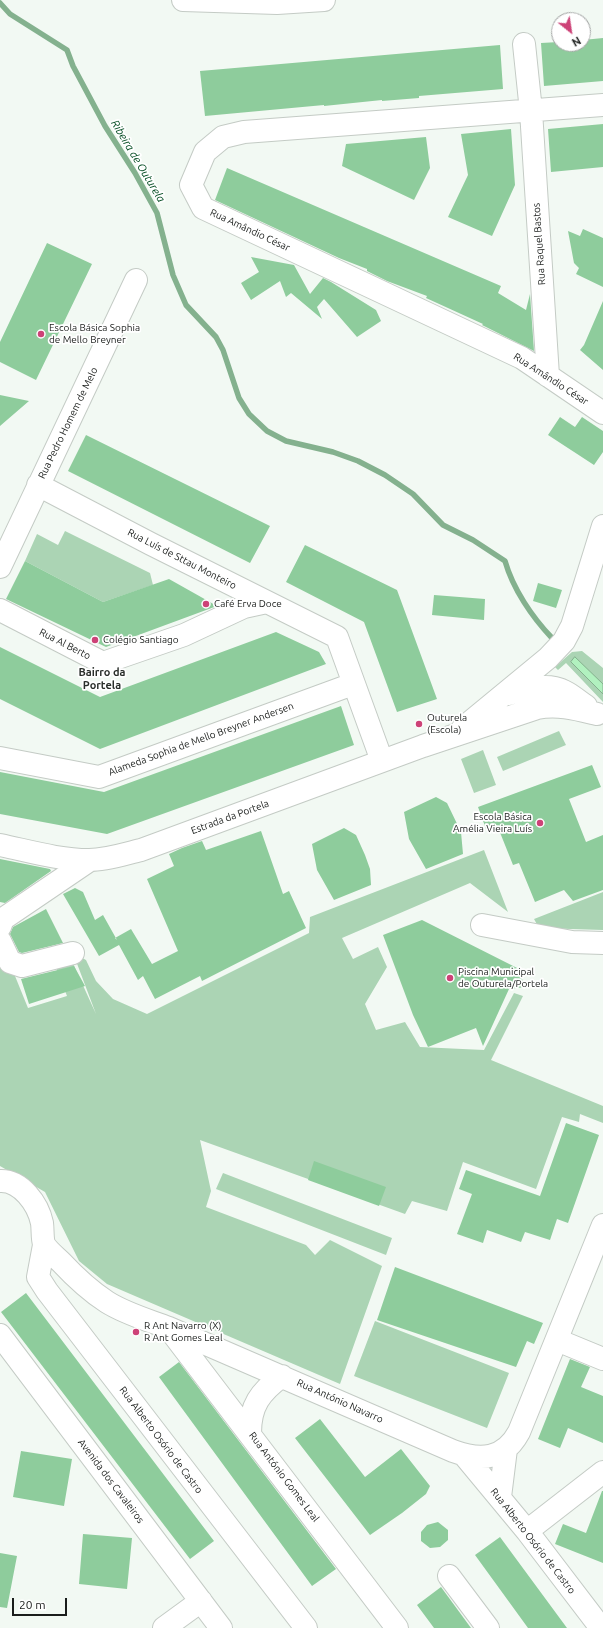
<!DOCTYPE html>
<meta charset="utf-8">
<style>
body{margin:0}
#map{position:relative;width:603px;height:1628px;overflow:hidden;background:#f2f9f3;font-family:Ubuntu,sans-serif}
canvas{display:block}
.north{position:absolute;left:551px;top:12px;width:40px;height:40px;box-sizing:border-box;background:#fff;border:1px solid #a3a5a4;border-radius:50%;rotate:150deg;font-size:11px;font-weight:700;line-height:16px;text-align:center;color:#1a1d1b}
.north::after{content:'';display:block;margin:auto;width:14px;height:18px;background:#cd4277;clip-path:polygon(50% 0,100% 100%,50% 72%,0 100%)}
.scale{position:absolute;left:12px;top:1598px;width:55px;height:18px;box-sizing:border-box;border:2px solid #1a1d1b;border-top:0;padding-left:5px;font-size:12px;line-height:14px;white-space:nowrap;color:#1a1d1b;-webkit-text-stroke:3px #fff;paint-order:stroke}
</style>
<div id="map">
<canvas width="603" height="1628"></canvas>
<div class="north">N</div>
<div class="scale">20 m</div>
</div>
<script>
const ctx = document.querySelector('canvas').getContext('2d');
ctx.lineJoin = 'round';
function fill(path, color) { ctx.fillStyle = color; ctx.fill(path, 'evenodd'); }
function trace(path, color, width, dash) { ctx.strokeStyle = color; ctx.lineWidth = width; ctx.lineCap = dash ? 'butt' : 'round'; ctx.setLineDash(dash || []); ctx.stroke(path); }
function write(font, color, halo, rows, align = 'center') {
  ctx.font = font + ' Ubuntu,sans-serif'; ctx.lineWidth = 3.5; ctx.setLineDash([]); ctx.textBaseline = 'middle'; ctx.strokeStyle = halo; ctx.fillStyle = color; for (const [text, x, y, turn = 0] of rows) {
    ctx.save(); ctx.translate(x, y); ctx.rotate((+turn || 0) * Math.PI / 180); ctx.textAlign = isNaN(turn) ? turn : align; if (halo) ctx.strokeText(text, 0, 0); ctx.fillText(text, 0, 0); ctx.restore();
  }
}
const green = new Path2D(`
 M65,531l85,42 3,12 -50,17 -78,-41 12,-27 21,11z
 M582,651l21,17v34l-37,-39 -8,7 -3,-3 17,-15z
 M559,731l7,14 -63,26 -6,-14z
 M483,750l13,35 -22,8 -13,-34z
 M484,850l24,62 -38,-29 -128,55 11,21 25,-12 9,20 -22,37 11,26 29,-8 15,25 64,3 30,-57 9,3 -32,64 112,46v17l-23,-9 -1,8 -17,-5 -26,72 -73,-27 -16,49 -35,-10 -7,13 -205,-74 11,51 -5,16 100,38 9,10 15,-15 52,26 -42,118 -233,-100 -28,-23 -34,-69 -45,-26v-207l5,7 10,10 13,32 39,-12 -12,-31 16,-6 25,55 -23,-61 13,7 10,21 17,18 34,15 162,-81 1,-16z
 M603,892v38l-64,-2 -5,-9z
 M223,1173l169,65 -6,17 -170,-66z
 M375,1321l134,52 -22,55 -133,-52z`);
const water = new Path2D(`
 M575,657l28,27v10l-32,-32z`);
const stream = new Path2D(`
 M0,3l10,11 57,36 6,16 32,60 30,47 22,40 16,62 13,30 30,32 7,13 16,48 10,16 18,17 19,10 47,11 25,9 27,14 28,19 30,31 30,15 32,21c8,28 27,56 47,77`);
const building = new Path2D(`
 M603,38v43l-59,5 -3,-43 18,-1v2h24v-4z
 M500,45l3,44 -84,7v2l-37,3v-1l-58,6v-1l-119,11 -5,-45z
 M603,124v43l-52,5 -3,-43z
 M511,129l4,56 -23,51 -44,-19 20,-42 -7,-41z
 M426,137l4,31 -16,32 -72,-34 4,-22z
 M227,168l274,118 -3,7 28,17 4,-16 4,57 -52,-26 1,-1 -57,-26 1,-2 -40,-15 -20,-10v-2l-28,-11 -124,-58z
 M583,229l20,9v49l-27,-13 3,-6 -5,-5 -6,-32 12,5z
 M47,243l45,21 -56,116 -36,-18v-20z
 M251,257l43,8 16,29 13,-16 8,4 45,28 5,11 -24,16 -33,-38 -7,8 5,12 -31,-26 -5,4 -6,-16 -29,19 -10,-17 18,-11z
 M603,301v69l-23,-20 4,-5z
 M0,395l29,6 -29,25z
 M560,417l15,10 7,-10 21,14v21l-9,13 -46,-30z
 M86,435l184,91 -20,37 -182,-92z
 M305,545l92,45 40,109 -40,13 -33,-90 -78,-40z
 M25,561l78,41 66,-23 48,27 -111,41 -100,-48z
 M538,583l24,7 -6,18 -23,-7z
 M434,595l51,4 -1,21 -52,-5z
 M276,632l43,20 7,12 -226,85 -100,-50v-52l100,50z
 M341,706l13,39 -247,89 -107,-20v-42l104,20z
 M592,765l9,22 -32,12 17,43 17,-7v55l-30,11 -9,-11 -29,12 -16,-39 -6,2 -16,-40 -11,4 -8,-22z
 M436,797l11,6 14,29 2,22 -37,15 -17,-30 -5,-27z
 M344,828l12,7 9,20 5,14 1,16 -37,15 -17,-30 -5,-26z
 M261,831l22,63 6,-3 17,37 -104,53 -2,-5 -45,23 -12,-23 -5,4 -19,-35 -20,11 -36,-62 12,-6 8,4 12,28 8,-5 14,25 -2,-2 16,-9 21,35 26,-13 -31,-72 27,-13 -5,-12 13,-6 20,-7 4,9z
 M0,859l50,10 1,2 -46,32 -5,-1z
 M46,909l17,34 -41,10 -3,-1 -9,-18 3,-7z
 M422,920l107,54 -8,3 5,10 -17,2 -26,57 -7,-18 -48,19 -15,-32 -30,-80z
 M74,966l11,20 -56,18 -8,-25z
 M566,1123l33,12 -31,88 -11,-4 -7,21 -25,-8 -4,10 -34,-12 -4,13 -26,-9 15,-40 -13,-5 7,-19 74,26z
 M314,1161l72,26 -7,19 -71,-26z
 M395,1267l148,56 -9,21 -7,-3 -11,26 -139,-47z
 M26,1293l188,248 -24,18 -189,-247z
 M570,1359l20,8 -9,20 22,9v47l-35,-15 -8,20 -22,-9z
 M179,1362l157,207 -24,17 -153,-209z
 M320,1419l45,58 36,-28 29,37 -4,8 -24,19 -32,22 -75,-97z
 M21,1451l51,8 -8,47 -51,-9z
 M602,1491h1v72l-48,-19 8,-20 23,9z
 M438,1522l10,8v10l-8,7 -10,1 -9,-7v-9l6,-7z
 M83,1534l49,4 -5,51 -48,-5z
 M500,1537l67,91h-39l-53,-73z
 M0,1553l17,3 -10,52 -7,-1z
 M441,1587l30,41h-37l-17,-23z`);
const minor = new Path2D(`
 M183,0l94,3 47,-3
 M524,44l7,67 17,265
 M603,105l-359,27 -21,5 -18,15 -14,33 12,23 319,150 81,55
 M38,485l113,59 186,93 45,124
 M0,567l136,-287
 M0,610l103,53 81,-28 60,-28 23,-5
 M508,694c15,-4 32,-9 47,-6 11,2 22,12 31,18
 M463,728l85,-70 16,-17 8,-15 31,-100
 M0,758l99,19 254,-93
 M0,845c29,6 59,15 89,15 18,0 35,-6 52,-10l282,-104 114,-38c21,-4 39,1 60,6
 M482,925l90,17 31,1
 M0,927l3,-8 87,-59
 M0,941l10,21 12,4 51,-13
 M0,1181c21,-1 38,23 42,42 1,7 0,15 2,21 3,6 12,13 17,18 14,15 29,29 46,40 19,12 41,18 62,26l284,123c27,10 51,9 66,-19l84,-207
 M44,1245l-6,32 9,14 259,337
 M170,1330l227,298
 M0,1335l221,293
 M557,1340l46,19
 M250,1433c0,-27 10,-41 32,-57
 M464,1455l63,76 74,97
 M500,1497l6,-48
 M527,1531l76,-59
 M449,1576l39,52
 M164,1628l37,-27`);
const markers = [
 [41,334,4,"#cd4277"],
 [206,604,4,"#cd4277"],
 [95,640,4,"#cd4277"],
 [419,724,4,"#cd4277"],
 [540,823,4,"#cd4277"],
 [450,978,4,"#cd4277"],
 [136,1332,4,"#cd4277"]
];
const streetNames = [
 ["Rua Amândio César",250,230,25],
 ["Rua Raquel Bastos",539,244,-94],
 ["Rua Amândio César",551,379,33],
 ["Rua Pedro Homem de Melo",68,423,-64],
 ["Rua Luís de Sttau Monteiro",182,559,27],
 ["Rua Al Berto",65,644,27],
 ["Alameda Sophia de Mello Breyner Andersen",201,739,-20],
 ["Estrada da Portela",230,817,-20],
 ["Rua António Navarro",340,1401,24],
 ["Rua Alberto Osório de Castro",161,1440,53],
 ["Rua António Gomes Leal",284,1477,53],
 ["Avenida dos Cavaleiros",111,1481,53],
 ["Rua Alberto Osório de Castro",533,1541,52]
];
const poiNames = [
 ["Escola Básica Sophia",49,328],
 ["de Mello Breyner",49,340],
 ["Café Erva Doce",214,604],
 ["Colégio Santiago",103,640],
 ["Outurela",427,718],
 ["(Escola)",427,730],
 ["Escola Básica",532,817,"right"],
 ["Amélia Vieira Luís",532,829,"right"],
 ["Piscina Municipal",458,972],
 ["de Outurela/Portela",458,984],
 ["R Ant Navarro (X)",144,1326],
 ["R Ant Gomes Leal",144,1338]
];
const waterNames = [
 ["Ribeira de Outurela",138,161,59]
];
const neighbourhoodNames = [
 ["Bairro da",102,672],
 ["Portela",102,685]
];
fill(green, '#abd4b4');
fill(water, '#b1f1bf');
trace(water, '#84b18e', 1);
trace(stream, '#84b18e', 5.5);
fill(building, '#8ecc9c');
trace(minor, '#c4cbc5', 24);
trace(minor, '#fff', 22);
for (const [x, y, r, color] of markers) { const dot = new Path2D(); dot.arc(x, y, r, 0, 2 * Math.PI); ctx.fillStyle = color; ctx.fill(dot); trace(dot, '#fff', 1.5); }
write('10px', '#1a1d1b', '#fff', streetNames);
write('10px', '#1a1d1b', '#fff', poiNames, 'left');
write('italic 11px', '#004b20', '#fff', waterNames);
write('bold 11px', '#292e2a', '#fff', neighbourhoodNames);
</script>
